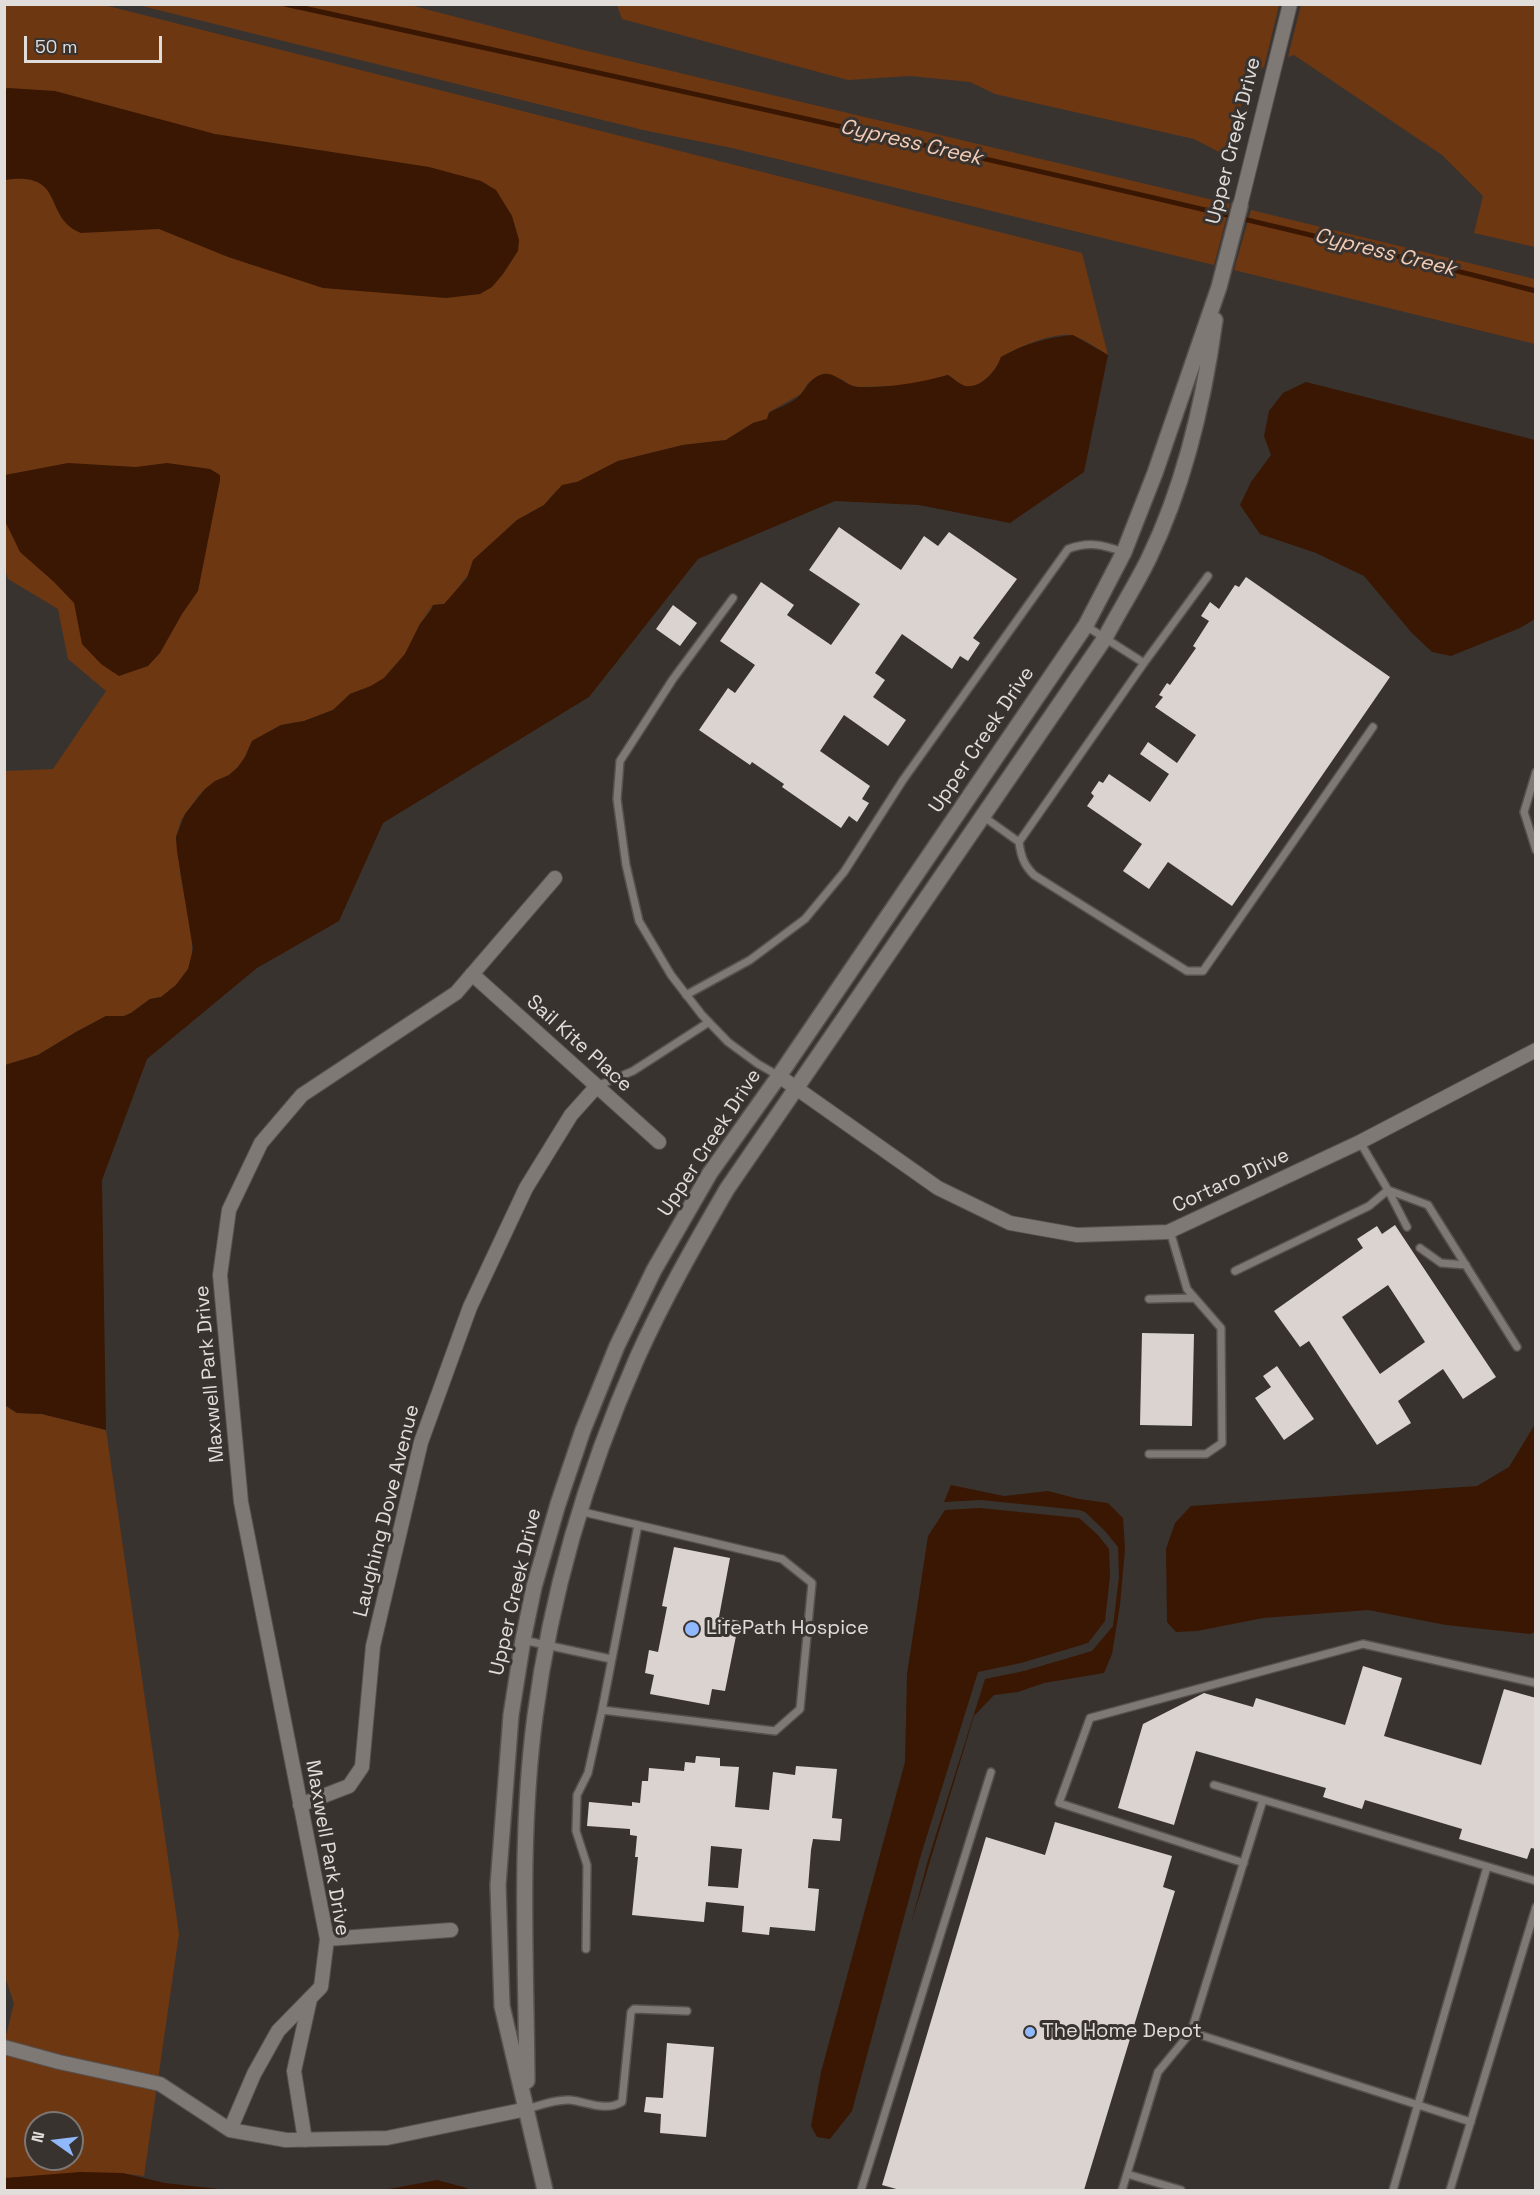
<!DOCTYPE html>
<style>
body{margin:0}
#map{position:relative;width:1540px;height:2195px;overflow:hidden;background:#393330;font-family:"Space Grotesk",sans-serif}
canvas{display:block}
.frame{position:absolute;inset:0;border:6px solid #e0dddb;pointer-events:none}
.north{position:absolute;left:24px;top:2111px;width:60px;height:60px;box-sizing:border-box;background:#393330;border:2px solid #7c7774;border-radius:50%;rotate:284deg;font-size:16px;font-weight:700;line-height:24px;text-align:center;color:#e0dddb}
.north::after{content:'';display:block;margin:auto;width:21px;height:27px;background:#90b8fd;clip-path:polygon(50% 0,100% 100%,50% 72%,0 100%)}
.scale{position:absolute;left:24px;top:36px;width:138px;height:27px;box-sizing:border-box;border:3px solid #e0dddb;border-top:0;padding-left:8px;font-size:18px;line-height:21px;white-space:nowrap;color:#e0dddb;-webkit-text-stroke:4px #393330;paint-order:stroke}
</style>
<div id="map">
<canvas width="1540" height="2195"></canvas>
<div class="frame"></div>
<div class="north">N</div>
<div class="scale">50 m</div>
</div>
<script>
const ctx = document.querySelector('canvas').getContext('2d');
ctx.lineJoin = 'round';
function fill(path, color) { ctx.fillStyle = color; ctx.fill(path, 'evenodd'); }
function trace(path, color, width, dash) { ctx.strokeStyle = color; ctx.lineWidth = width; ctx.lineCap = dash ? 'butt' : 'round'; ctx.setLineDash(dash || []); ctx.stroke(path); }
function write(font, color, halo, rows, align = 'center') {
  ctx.font = font + ' "Space Grotesk",sans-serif'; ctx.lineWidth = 6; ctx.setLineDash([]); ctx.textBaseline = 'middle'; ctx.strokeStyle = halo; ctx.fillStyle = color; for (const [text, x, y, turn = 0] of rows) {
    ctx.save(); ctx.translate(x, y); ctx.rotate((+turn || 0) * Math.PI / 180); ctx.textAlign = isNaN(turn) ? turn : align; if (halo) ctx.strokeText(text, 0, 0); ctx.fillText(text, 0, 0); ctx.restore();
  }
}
const green = new Path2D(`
 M5,5h99l978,248 26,102c-10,-6 -22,-15 -34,-19 -17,-6 -57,12 -73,21 -4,13 -20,32 -36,29 -6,-2 -12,-8 -17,-11l-28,8 -27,3 -35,1 -9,-2 -6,-5 -23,-5 -12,8 -7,11 -32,18 -2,7 -14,4 -27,17 -43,5 -65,16 -41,21 -7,1 -14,8 -12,14 -27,15 -43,40 -4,12 -20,27 -6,5 -11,1 -13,19 -15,30 -21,24 -13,8 -21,8 -17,16 -29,11 -23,4 -29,16 -7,16 -7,10 -9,8 -19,10 -11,10 -18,25 -5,17 5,42 11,56v24l-4,10 -12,16 -15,12 -11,2 -19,14 -7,3h-18l-30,16 -38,23 -33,10v-294l48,-2 53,-78 -38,-32 -10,-50 -50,-30 -3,-10z
 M138,5h272l169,44 651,155 -16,61 -482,-117 -89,-18z
 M617,5h662l-15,62 -12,5 -27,83 -31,-16 -199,-45 -25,-12 -60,-6 -62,4 -226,-61z
 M1301,5h234l-1,144h1v98l-61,-14 9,-37 -41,-41 -148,-100 -6,2z
 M1251,210l284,69v65l-301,-74z
 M4,1405l13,8 25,1 64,16 73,504 -35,242c-47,-8 -93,2 -139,2l-1,-134 10,-41 -10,-29zM36,2123h36v36h-36z`);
const water = new Path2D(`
 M8,88l47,3 160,43 214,33 52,14 15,9 16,26 7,24 -1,11 -15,23 -11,13 -12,7 -34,4 -123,-10 -95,-31 -69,-28 -78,4c-39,-15 -14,-62 -76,-53l-1,-91z
 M1073,335l35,20 -24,117 -74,51 -91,-18 -84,-4 -137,58 -109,138 -206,126 -44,98 -82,47 -110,91 -45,121 4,250 -64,-16 -25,-1 -12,-8v-340l33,-10 38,-23 30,-16h18l7,-3 19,-14 11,-2 15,-12 12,-16 5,-20 -16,-98 -1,-14 9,-23 20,-25 10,-8 14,-6 9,-8 7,-10 7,-16 29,-16 23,-4 29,-11 17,-16 21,-8 13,-8 21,-24 15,-30 11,-14 2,-5 11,-1 23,-26 6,-18 44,-40 27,-15 18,-20 15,-3 41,-21 65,-16 43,-5 27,-17 14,-4 2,-6c10,-6 24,-10 32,-19 6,-7 9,-15 19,-19 14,-6 24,11 38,12 30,1 61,-4 90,-12 5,3 11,9 17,11 16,3 32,-16 36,-29 23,-13 47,-20 72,-22z
 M1306,382l229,58v179l-15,9 -69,28 -19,-4 -21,-20 -47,-56 -48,-23 -56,-19 -20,-29 11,-23 20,-27 -7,-19 5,-25 14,-18z
 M68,463l68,4 31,-4 43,6 10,6v5l-22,111 -16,23 -22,39 -12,13 -29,10 -18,-12 -19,-20 -8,-41 -20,-21 -34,-30 -15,-31v-46z
 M1535,1424v208l-5,2 -84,-9 -78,-15 -105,8 -66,13 -21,1 -9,-10 -1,-73 9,-26 16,-17 286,-20 32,-19z
 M951,1485l53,11 44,-5 31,8 29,4 15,15 2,31 -5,56 -8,49 -8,19 -60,10 -26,9 -24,3 -20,21 -63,208 17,-64 57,-181 39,-8 68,-20 21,-25 6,-49 -1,-30 -13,-16 -20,-19 -6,-2 -98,-10 -37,2z
 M980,1508l99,10 19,17 11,14 1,27 -5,45 -17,22 -67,20 -43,9 -58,186 -68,253 -22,28 -13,-2 -6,-11 10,-54 84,-310 2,-88 21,-138 17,-26z
 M80,2172l43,1 42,10 63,7h-223v-12z
 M437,2180l30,8 2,2h-85z`);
const stream = new Path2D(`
 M285,4c417,92 836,181 1251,287`);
const building = new Path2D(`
 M839,527l62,43 23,-34 14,10 11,-14 68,47 -44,59 7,5 -12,18 -8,-5 -8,13 -50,-35 -27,39 10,7 -12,17 33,23 -18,26 -44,-31 -24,36 50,35 -8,13 7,4 -12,19 -8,-6 -8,12 -59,-41 2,-3 -32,-22 -2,3 -51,-35 29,-42 7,5 20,-28 -35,-24 41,-59 33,23 -7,10 44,30 29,-41 -51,-34z
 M1246,577l144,100 -158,229 -64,-44 -19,27 -26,-18 19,-27 -55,-38 7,-10 -3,-3 8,-12 4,2 6,-9 41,28 19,-28 -29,-20 8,-12 29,21 19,-28 -41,-28 8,-10 -4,-2 8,-12 3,2 26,-37 -3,-2 16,-25 -8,-5 9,-14 9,7 16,-24 4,2z
 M673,605l24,18 -17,23 -24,-17z
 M1395,1225l101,152 -33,22 -20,-30 -45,32 13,22 -34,22 -68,-104 -9,6 -26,-36 89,-63 -6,-9 20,-13 5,8zM1388,1285l37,57 -45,32 -38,-57z
 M1142,1333l52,1 -2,92 -52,-1z
 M1277,1366l37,53 -30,21 -29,-42 16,-11 -8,-11z
 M674,1547l56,11 -11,59 20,4 -14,70 -13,-2 -3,16 -59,-11 4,-19 -9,-2 4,-23 9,2 9,-45 -5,-1z
 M1363,1666l39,12 -18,58 97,29 23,-76 32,9v151l-5,-1 -4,11 -68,-20 3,-10 -97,-29 -3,9 -39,-12 3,-9 -130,-37 -22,74 -56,-17 25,-84 61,-31 49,14 3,-9 89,27z
 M696,1756l24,2v8l19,1 -4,40 34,3 4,-38 22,3 1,-9 41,3 -5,49 10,1 -2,22 -27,-2 -2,11 -3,38 11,1 -4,42 -45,-4 -1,8 -27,-3 2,-26 -38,-4 -2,20 -72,-7 6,-58h-3l2,-21 -7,-1v-6l-43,-3 2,-24 43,4v-4l8,1 2,-22h6l1,-13 35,3 1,-9 10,1zM711,1846l31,3 -4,39 -30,-2z
 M1055,1822l117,34 -9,31 12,4 -91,299h-184l-18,-5 104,-348 59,18z
 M667,2043l47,4 -8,90 -46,-4 1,-19 -17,-2 2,-15 17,1z`);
const service = new Path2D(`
 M733,598l-60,81 -53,82 -3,38 9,66 13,56 32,54 31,40 26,27 30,22 21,12
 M1086,626l58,37
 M1536,772l-12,40 12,38
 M984,817l35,25 125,-179 64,-87
 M1019,842c2,15 5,23 15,33l153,96h16l170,-244
 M686,995l64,-35 55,-41 39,-47 59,-92 165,-231c22,-8 35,-4 56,3
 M597,1086l36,-15 76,-49
 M1360,1142l28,48 40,15 89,142
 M1420,1248l21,15 25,2
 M1235,1271l134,-65 19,-16 19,37
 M1149,1299l45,-1
 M1149,1454h57l16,-11 -1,-115 -34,-39 -17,-58
 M579,1511l203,48 30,24 -12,126 -25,22 -173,-21 36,-185
 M523,1640l88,19
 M1214,1785l322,96
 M1244,1863l-185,-60 31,-85 273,-74 173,39
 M586,1949l1,-84 -11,-34 1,-36 11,-22 14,-63
 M1191,2032l280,90
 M527,2109c14,-4 29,-10 43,-9 18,2 35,12 52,2l9,-90 3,-3 53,2
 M1127,2174l54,16
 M861,2190l130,-418
 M1122,2190l36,-118 33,-40 72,-232
 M1393,2190l94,-323
 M1450,2190l86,-283`);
const minor = new Path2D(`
 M1240,206l50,-202
 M472,974l187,168
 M779,1076l159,112 72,35 67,12 91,-3 192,-90 176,-92
 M300,1805l49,-19 13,-19 11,-121 48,-204 49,-135 56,-119 45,-73 26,-29
 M327,1939l124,-9
 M4,2047l55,15 101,22 70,46 56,10 101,-2 140,-29
 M230,2130l24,-56 24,-43 43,-44 6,-48 -86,-437 -21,-227 9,-65 32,-67 41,-48 154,-102 99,-115
 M305,2140l-11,-69 16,-72`);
const tertiary = new Path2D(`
 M527,2081c-1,-122 -8,-243 8,-365 16,-123 52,-244 102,-358 26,-58 58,-114 90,-169l378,-551c14,-27 31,-53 44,-80 36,-74 55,-158 66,-238
 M545,2190l-43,-184 -4,-121 13,-170 12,-75 11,-53 24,-83 25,-74 34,-84 37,-76 56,-97 69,-97 307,-451 38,-73 31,-79 64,-186 21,-81`);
const markers = [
 [692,1629,8,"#90b8fd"],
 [1030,2032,6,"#90b8fd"]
];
const streetNames = [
 ["Upper Creek Drive",1234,141,-76],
 ["Upper Creek Drive",982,740,-56],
 ["Sail Kite Place",579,1044,42],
 ["Upper Creek Drive",710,1143,-57],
 ["Cortaro Drive",1231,1181,-25],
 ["Maxwell Park Drive",210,1374,-95],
 ["Laughing Dove Avenue",387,1511,-76],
 ["Upper Creek Drive",516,1592,-77],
 ["Maxwell Park Drive",327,1848,80]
];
const poiNames = [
 ["LifePath Hospice",706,1629],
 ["The Home Depot",1042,2032]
];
const waterNames = [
 ["Cypress Creek",911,143,13],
 ["Cypress Creek",1385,253,14]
];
fill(green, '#6d3712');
fill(water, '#391702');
trace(stream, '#391702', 5);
fill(building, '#dad3cf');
trace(service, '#56514f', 10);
trace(minor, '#56514f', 16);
trace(tertiary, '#56514f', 18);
trace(service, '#7f7975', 7);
trace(minor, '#7f7975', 14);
trace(tertiary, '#7f7975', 15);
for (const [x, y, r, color] of markers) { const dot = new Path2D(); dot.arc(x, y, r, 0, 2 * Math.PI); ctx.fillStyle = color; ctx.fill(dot); trace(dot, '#393330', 2); }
write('20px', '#e0dddb', '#393330', streetNames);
write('20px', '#e0dddb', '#393330', poiNames, 'left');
write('italic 21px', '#f3ccb6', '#393330', waterNames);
</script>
